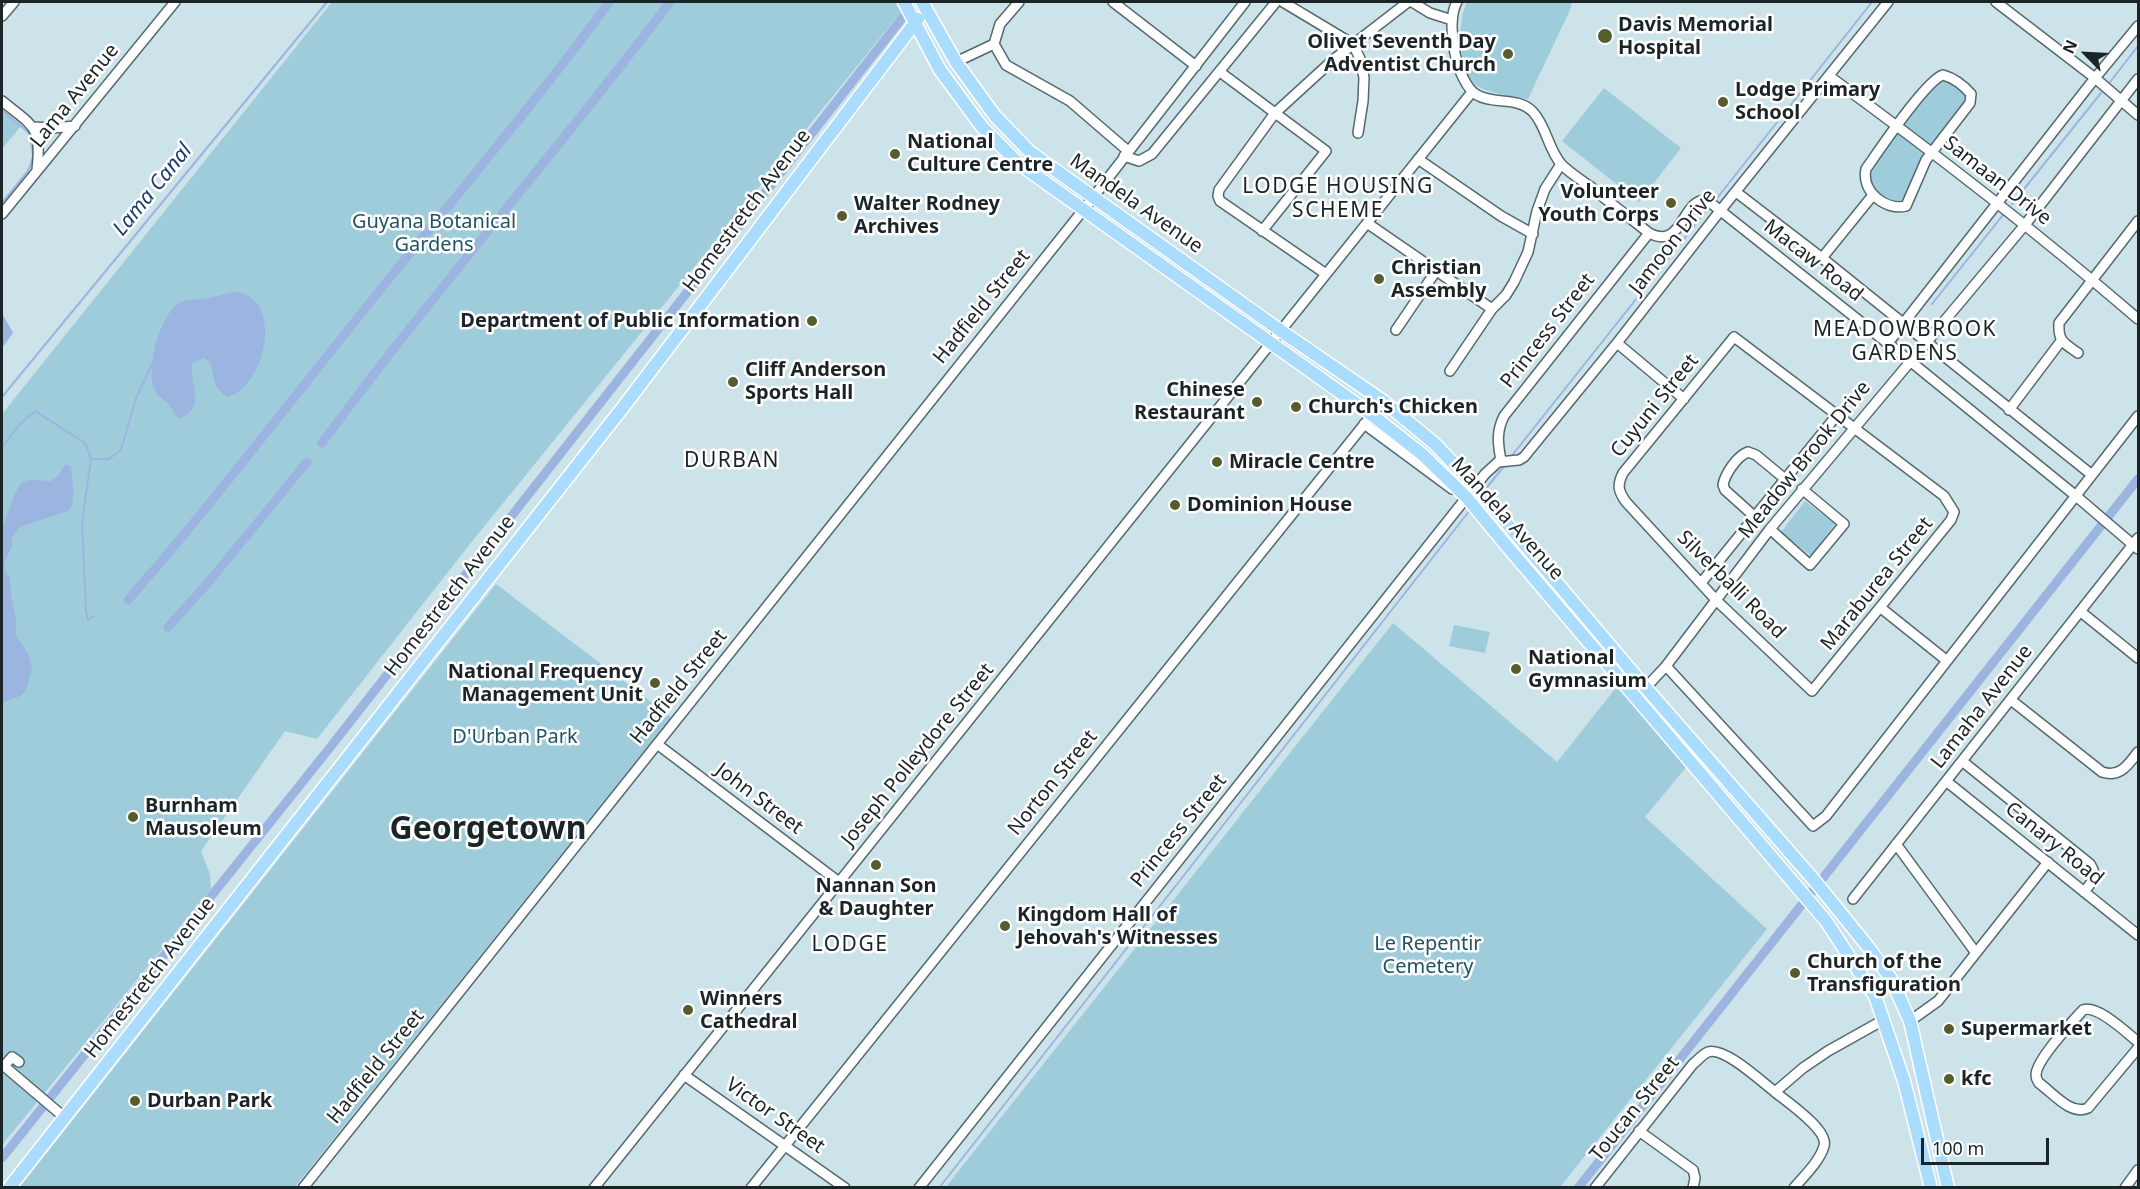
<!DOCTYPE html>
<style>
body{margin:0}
#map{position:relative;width:2140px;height:1189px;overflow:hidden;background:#cde3ea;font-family:"Noto Sans",sans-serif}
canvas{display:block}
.frame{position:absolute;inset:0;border:3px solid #1b2426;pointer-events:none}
.north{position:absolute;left:2056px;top:24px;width:60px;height:60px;-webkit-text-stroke:4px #fff;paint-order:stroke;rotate:294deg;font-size:16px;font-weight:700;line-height:24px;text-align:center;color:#1b2426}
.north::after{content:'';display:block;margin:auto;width:21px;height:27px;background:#1b2426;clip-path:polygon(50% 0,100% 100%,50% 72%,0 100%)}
.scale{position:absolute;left:1921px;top:1138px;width:128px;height:27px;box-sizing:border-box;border:3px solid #1b2426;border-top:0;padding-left:8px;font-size:18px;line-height:21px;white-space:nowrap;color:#1b2426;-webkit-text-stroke:4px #fff;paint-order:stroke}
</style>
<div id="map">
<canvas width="2140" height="1189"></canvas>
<div class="frame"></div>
<div class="north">N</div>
<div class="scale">100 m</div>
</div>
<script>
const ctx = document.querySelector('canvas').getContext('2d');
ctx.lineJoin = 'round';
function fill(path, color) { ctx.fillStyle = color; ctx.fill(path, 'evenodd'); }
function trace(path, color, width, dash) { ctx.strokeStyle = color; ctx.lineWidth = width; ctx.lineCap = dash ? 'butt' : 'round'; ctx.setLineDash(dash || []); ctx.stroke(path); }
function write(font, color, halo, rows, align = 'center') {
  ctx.font = font + ' "Noto Sans",sans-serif'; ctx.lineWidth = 5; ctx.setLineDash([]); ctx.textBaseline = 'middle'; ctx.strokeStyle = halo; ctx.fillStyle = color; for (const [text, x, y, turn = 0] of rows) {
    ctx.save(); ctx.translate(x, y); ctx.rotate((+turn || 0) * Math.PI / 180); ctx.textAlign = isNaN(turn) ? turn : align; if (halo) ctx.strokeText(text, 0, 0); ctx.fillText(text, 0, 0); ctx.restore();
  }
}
const green = new Path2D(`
 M332,2h563l6,10 -431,532 -153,195 -32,-8 -84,120 9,23 1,15 -209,256v-731z
 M1467,2h105l-2,8 -42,89c-14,-3 -44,-5 -54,-16 -16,-17 -17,-61 -7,-81z
 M1939,79l13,2 18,18 -38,50 -31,-25z
 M1604,88l77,60 -42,54 -77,-61z
 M2,111l19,15 -19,23z
 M1897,129l31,25 -20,43 -7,7 -18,-5 -13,-12 -2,-17z
 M1805,501l30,23 -24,32 -30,-24z
 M496,584l175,133 -376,470h-275z
 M1393,623l164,139 62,-78 69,81 -43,52 122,112 -207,258 -615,1z
 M1454,625l36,7 -5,21 -36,-7z`);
const water = new Path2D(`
 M236,292c47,5 32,92 -8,105 -16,-8 -13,-20 -18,-35l-7,-4 -11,6c-3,19 15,43 -11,54l-6,-3c-4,-14 -18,-16 -22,-29 -6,-20 7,-74 28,-84 7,-3 19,-2 28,-4 9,-2 17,-5 27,-6z
 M2,313l11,20 -11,15z
 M65,465h3l3,3c1,12 6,35 -3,43l-48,16 -8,10v10l-8,16 1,8 5,7 1,17 5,23v17l12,19 4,15 -6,21 -6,6 -18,7v-174l13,-36 6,-10 7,-3 23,1 7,-5z`);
const stream = new Path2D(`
 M2110,82l28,-36
 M2,110l28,24 3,21 -2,9 -3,7 -26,32
 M1714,202l158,-200
 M2012,204l89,-111
 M1932,304l71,-89
 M2,397l325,-395
 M2,447l17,-22 16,-14 50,32 6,16 -9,64 4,88 2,9 6,-4
 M1510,458l200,-252
 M91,459h18l12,-9 15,-52 16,-34
 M1484,491l21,-26
 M939,1188l531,-678`);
const canal = new Path2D(`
 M322,443c111,-151 236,-292 348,-441
 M128,600c91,-104 174,-214 261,-321 74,-92 151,-182 220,-277
 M168,627l39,-43 100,-122
 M2,1158l326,-408 575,-733
 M1578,1188l560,-709`);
const minor = new Path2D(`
 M1019,2l-19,22 -6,20 12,21 64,36 58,50
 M1113,2l83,64
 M1283,2l70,42 8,17 3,17 -1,23 -5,32
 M1412,2l18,11 22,7
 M1457,2c-12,20 -1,81 20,93 17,10 41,1 56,17 14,15 15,38 29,53 8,8 19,15 29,22 19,16 39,31 58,46 35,18 32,-35 58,-33l203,161 166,135 62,53
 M1996,2l99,76 43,37
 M2,16l12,-14
 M956,62l38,-18
 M1220,72l106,79 -64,80
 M1943,75c11,3 21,11 28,19l-1,9 -44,57 -20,46c-21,5 -45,-15 -40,-37 12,-17 60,-89 77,-94z
 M1829,76c106,77 210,158 309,243
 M2,101c32,26 40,25 35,69
 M33,127l19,1 23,-2
 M1124,156l15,5 13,-7 124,-152
 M1418,159l83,57 32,18
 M1736,192l86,66 270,217
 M2,214l173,-212
 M1367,223l125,86
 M1822,258l51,-63
 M1326,274l-106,-73 -2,-5 1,-6 56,-77 58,-53 75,-58
 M1396,330l40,-59
 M1734,337l210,159 10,16 -3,8 -139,171 -95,-90 -91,-99c-8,-11 -9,-17 -3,-29z
 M1617,343l67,56
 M1888,343l207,-265 43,-52
 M2078,353c-14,-10 -20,-11 -19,-30l79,-102
 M1450,371l42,-62 14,-14 8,-13 14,-30 9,-41 8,-22 16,-25
 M2009,410l52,-69
 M1364,424l88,65
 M1501,461c-3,-17 -5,-29 3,-45l145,-183
 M1755,517l-30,-27 -2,-5c2,-11 14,-29 25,-33l8,3 29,24
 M1770,529l40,36 34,-41 -42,-35
 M1701,583l136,-168
 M1881,608l65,52
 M2081,612l57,46
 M1666,666l147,160 13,-10 312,-400
 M1637,697l29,-31 104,-137 254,-303 114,-147
 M2011,700l91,72c18,6 26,-7 36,-20
 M657,744l182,138
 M1962,761l128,103c8,12 2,18 -6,28
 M1946,781l192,154
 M1896,844l80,109
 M1853,899l285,-361
 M1910,1021l28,-20 110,-139
 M2138,1042c-11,-9 -41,-38 -55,-32 -11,12 -47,50 -47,65 0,4 1,5 3,8 14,10 32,33 49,25l50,-60
 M19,1062l-7,-5 -8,9 60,51
 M684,1075l161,113
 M1775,1092c11,9 54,38 49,54 -4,15 -20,30 -30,42
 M1639,1131l54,39 2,8 -2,10
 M303,1188l781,-979 161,-207
 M594,1188l878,-1096
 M751,1188l632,-787
 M919,1188l566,-714 13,-12 21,-2 5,-3 93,-114 103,-132 168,-209
 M1595,1188l98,-124c4,-3 10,-10 15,-12 16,-6 54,30 67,40l28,-24 25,-17 50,-28h7
 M2125,1188l13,-18`);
const major = new Path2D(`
 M904,2l36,68 42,57 36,36 354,252 51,40 44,43 38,46 321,377 49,75 29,85 27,107
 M922,2l34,60 39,54 35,36 251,179 102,70 51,42 42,44 170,201 168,192 55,68 22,31 19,42 38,167
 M9,1188l615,-782 294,-387`);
const markers = [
 [1605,36,8,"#565d2c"],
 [1508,54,6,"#565d2c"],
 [1723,102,6,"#565d2c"],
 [895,154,6,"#565d2c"],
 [1671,203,6,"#565d2c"],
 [842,216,6,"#565d2c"],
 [1379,279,6,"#565d2c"],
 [812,321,6,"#565d2c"],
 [733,382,6,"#565d2c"],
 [1257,402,6,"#565d2c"],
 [1296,407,6,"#565d2c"],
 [1217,462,6,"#565d2c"],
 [1175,505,6,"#565d2c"],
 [1516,669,6,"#565d2c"],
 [655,683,6,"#565d2c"],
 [133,817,6,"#565d2c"],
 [876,865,6,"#565d2c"],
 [1005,926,6,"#565d2c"],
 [1795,973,6,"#565d2c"],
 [688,1010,6,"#565d2c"],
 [1949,1029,6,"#565d2c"],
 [1949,1079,6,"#565d2c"],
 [135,1101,6,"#565d2c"]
];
const poiNames = [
 ["Davis Memorial",1618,25],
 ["Hospital",1618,48],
 ["Olivet Seventh Day",1496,42,"right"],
 ["Adventist Church",1496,65,"right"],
 ["Lodge Primary",1735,90],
 ["School",1735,113],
 ["National",907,142],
 ["Culture Centre",907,165],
 ["Volunteer",1659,192,"right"],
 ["Youth Corps",1659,215,"right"],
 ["Walter Rodney",854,204],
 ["Archives",854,227],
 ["Christian",1391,268],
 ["Assembly",1391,291],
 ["Department of Public Information",800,321,"right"],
 ["Cliff Anderson",745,370],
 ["Sports Hall",745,393],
 ["Chinese",1245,390,"right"],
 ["Restaurant",1245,413,"right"],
 ["Church's Chicken",1308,407],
 ["Miracle Centre",1229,462],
 ["Dominion House",1187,505],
 ["National",1528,658],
 ["Gymnasium",1528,681],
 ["National Frequency",643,672,"right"],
 ["Management Unit",643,695,"right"],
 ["Burnham",145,806],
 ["Mausoleum",145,829],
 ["Nannan Son",876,886,"center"],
 ["& Daughter",876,909,"center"],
 ["Kingdom Hall of",1017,915],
 ["Jehovah's Witnesses",1017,938],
 ["Church of the",1807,962],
 ["Transfiguration",1807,985],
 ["Winners",700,999],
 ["Cathedral",700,1022],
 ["Supermarket",1961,1029],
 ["kfc",1961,1079],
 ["Durban Park",147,1101]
];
const streetNames = [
 ["Lama Avenue",75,96,-51],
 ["Samaan Drive",1997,181,38],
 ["Mandela Avenue",1136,204,35],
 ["Homestretch Avenue",747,211,-53],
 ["Jamoon Drive",1673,242,-52],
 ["Macaw Road",1813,261,38],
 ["Hadfield Street",982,307,-51],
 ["Princess Street",1548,331,-52],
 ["Cuyuni Street",1655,406,-51],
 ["Meadow Brook Drive",1805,460,-51],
 ["Mandela Avenue",1507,519,48],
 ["Maraburea Street",1877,584,-51],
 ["Silverballi Road",1731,585,45],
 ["Homestretch Avenue",450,596,-52],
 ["Hadfield Street",679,687,-51],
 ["Lamaha Avenue",1982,707,-52],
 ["Joseph Polleydore Street",918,755,-51],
 ["Norton Street",1053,783,-51],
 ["John Street",759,799,37],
 ["Princess Street",1179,831,-51],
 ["Canary Road",2054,844,39],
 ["Homestretch Avenue",150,978,-52],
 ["Hadfield Street",376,1067,-51],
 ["Toucan Street",1635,1109,-51],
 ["Victor Street",775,1116,35]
];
const parkNames = [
 ["Guyana Botanical",434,222],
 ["Gardens",434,245],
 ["D'Urban Park",515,737],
 ["Le Repentir",1428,944],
 ["Cemetery",1428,967]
];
const neighbourhoodNames = [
 ["LODGE HOUSING",1338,187],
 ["SCHEME",1338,211],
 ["MEADOWBROOK",1905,330],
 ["GARDENS",1905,354],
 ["DURBAN",732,461],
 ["LODGE",850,945]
];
const waterNames = [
 ["Lama Canal",153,190,-51]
];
const townNames = [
 ["Georgetown",488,830]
];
fill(green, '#9fccdb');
fill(water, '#9cb5e0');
trace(stream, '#9cb5e0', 2);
trace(canal, '#9cb5e0', 9);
trace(minor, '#55686f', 12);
trace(major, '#fff', 15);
trace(minor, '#fff', 9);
trace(major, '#aadcfd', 12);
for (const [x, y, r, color] of markers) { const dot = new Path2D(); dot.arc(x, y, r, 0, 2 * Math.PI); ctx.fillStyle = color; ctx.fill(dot); trace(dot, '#fff', 2); }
write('bold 20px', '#1b2426', '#fff', poiNames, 'left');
write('20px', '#1b2426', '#fff', streetNames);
write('20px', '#215462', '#fff', parkNames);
ctx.letterSpacing = '1.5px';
write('21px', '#1b2426', '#fff', neighbourhoodNames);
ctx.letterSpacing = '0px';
write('italic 21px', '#1d3b6f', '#fff', waterNames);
write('bold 32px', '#1b2426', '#fff', townNames);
</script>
